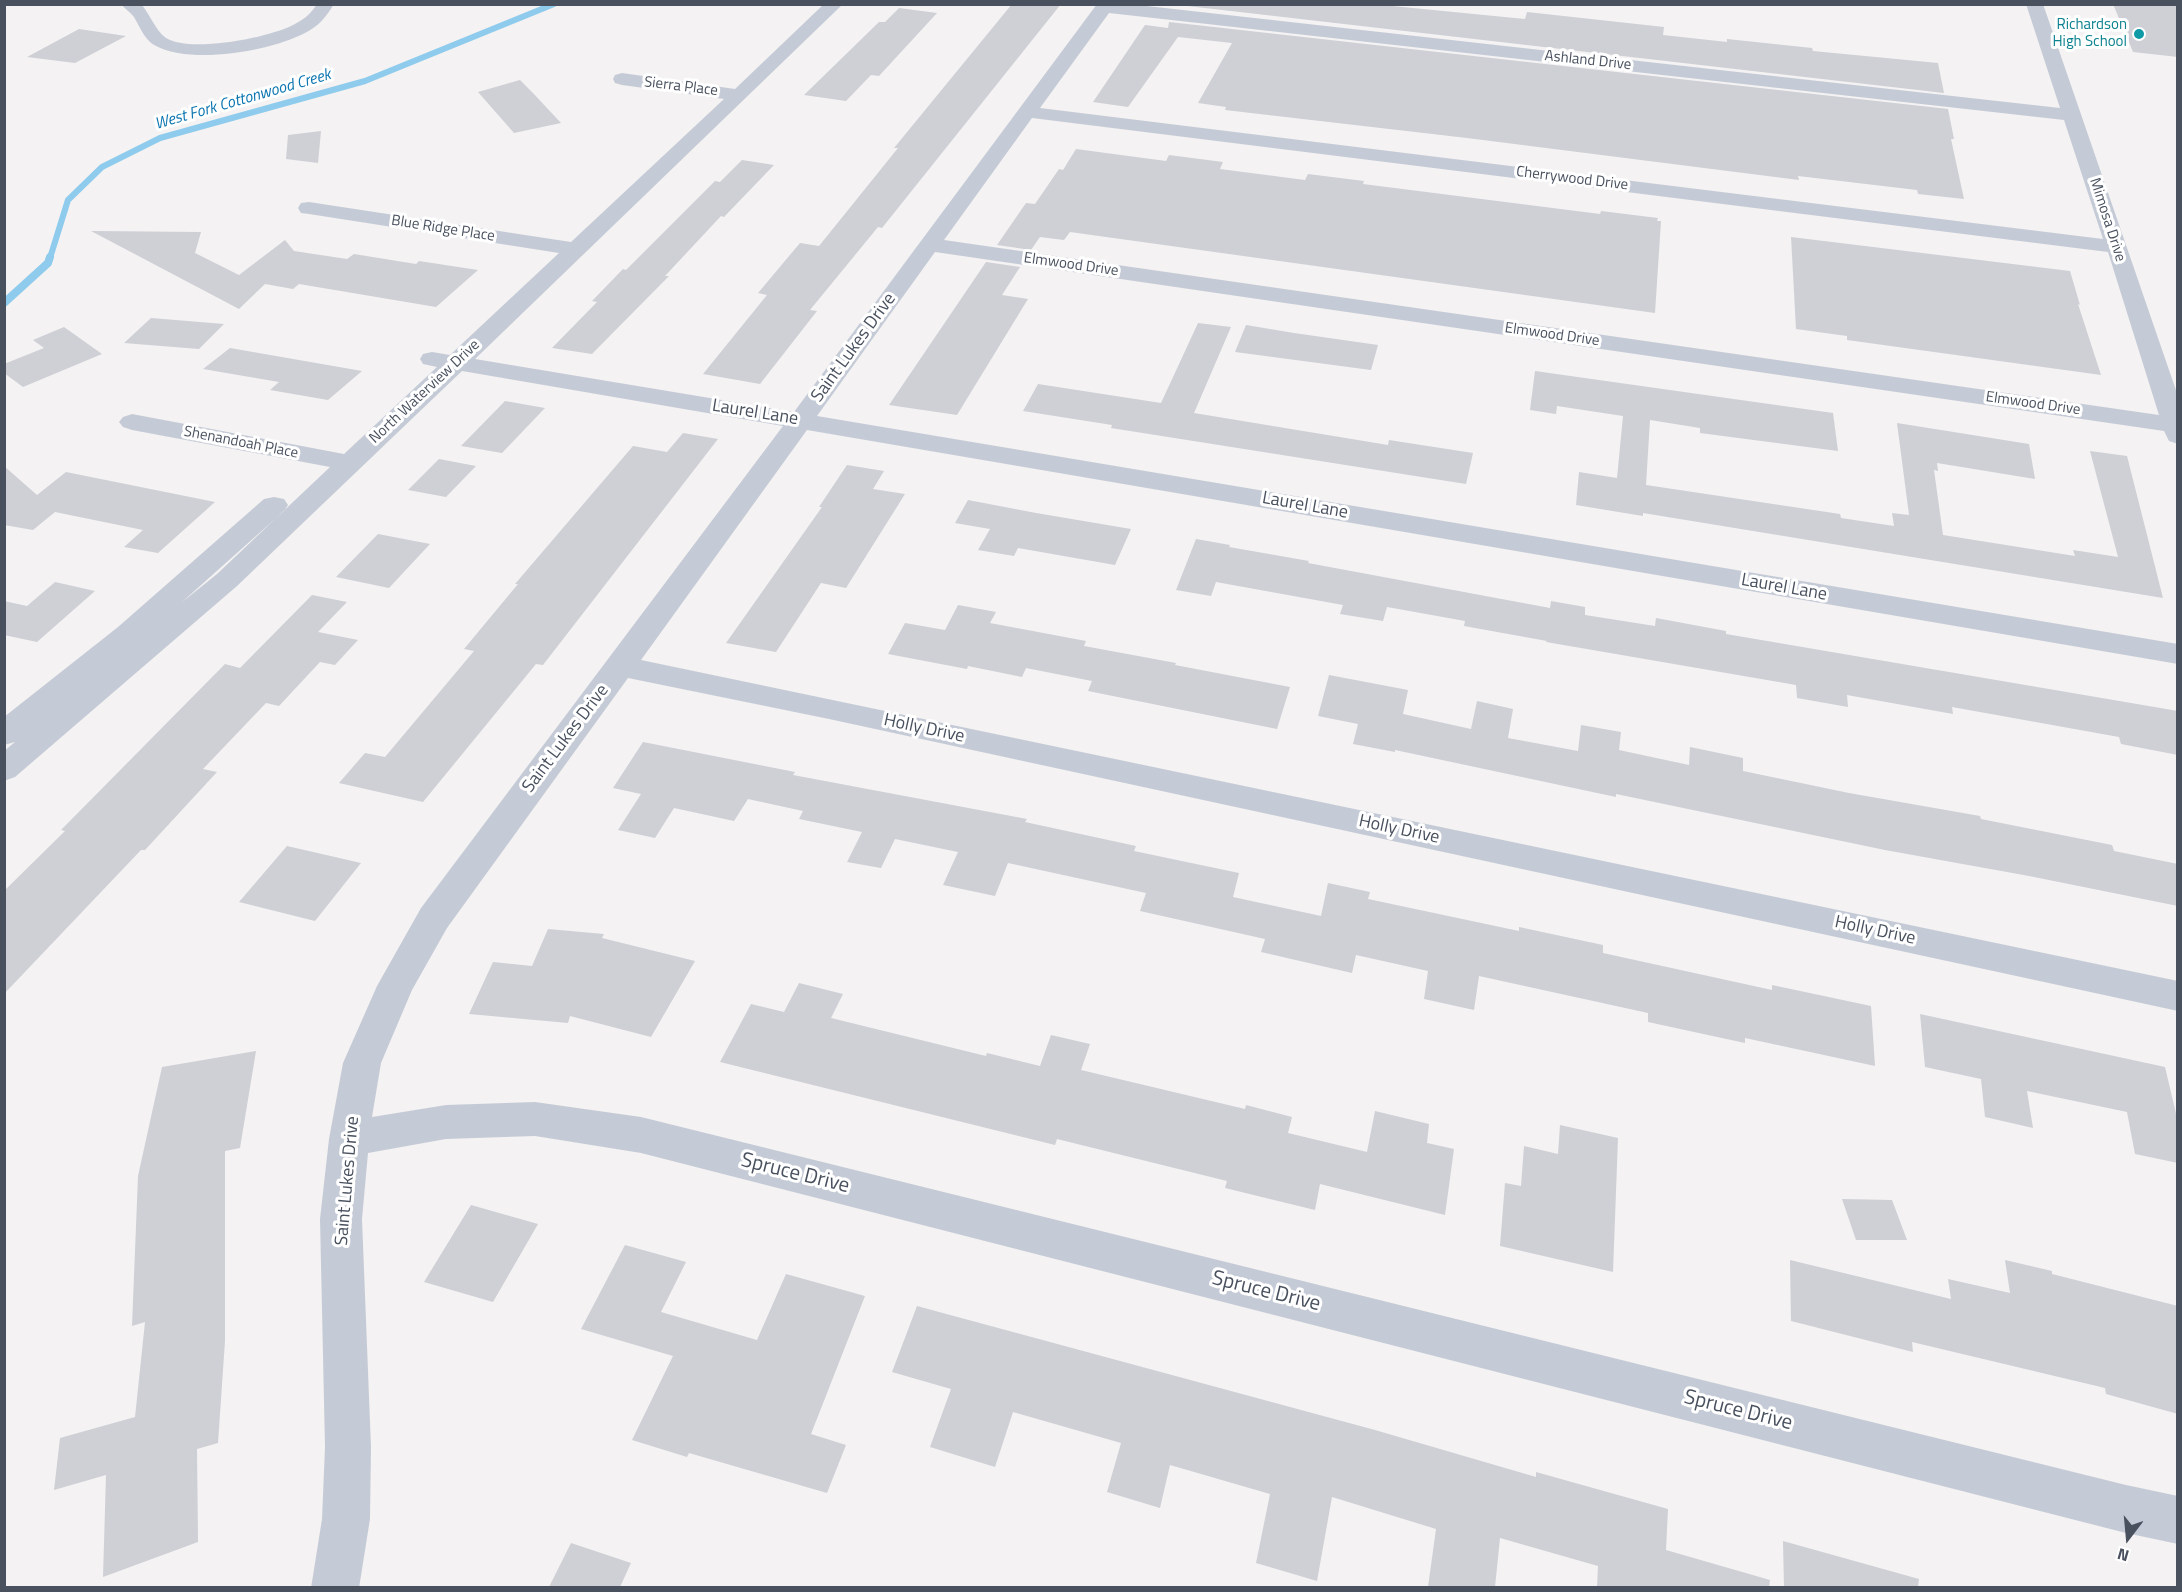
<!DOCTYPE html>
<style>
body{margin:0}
#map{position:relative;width:2182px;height:1592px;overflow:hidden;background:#f4f2f2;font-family:"Titillium Web",sans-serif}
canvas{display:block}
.frame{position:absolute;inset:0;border:6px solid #49515f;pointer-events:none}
.north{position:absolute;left:2098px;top:1508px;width:60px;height:60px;-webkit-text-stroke:4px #fff;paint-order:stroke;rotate:196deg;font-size:16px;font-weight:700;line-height:24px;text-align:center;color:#49515f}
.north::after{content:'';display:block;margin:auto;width:21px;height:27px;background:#49515f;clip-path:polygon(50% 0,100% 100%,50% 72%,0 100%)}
</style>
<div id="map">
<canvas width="2182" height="1592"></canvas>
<div class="frame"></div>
<div class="north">N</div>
</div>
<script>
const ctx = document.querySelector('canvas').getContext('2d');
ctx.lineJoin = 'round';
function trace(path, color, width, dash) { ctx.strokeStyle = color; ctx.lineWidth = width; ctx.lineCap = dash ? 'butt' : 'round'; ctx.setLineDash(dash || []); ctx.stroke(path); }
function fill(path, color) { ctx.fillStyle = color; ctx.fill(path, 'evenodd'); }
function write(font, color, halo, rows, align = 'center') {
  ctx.font = font + ' "Titillium Web",sans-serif'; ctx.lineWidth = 6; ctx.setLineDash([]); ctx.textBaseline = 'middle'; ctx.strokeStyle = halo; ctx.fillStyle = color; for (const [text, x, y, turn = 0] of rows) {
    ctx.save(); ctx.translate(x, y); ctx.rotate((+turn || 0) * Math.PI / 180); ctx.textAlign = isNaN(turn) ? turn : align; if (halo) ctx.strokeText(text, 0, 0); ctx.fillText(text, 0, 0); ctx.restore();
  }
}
const streamFar1 = new Path2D(`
 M50,258l18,-58 34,-33 58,-29 205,-57 189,-77`);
const stream = new Path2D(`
 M4,303l44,-40 2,-6`);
const building = new Path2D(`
 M1012,4h49l-179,224 -4,-1 -68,83 7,1 -57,73 -57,-10 64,-79 -9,-2 42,-50 19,3 79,-98h-4z
 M1170,4h202l153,15 2,-7 137,15 -1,8 64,7v-3l85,9 1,3 125,12 6,30z
 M2113,4h65v53l-45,-5z
 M899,8l38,5 -58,63 -8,-1 -25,26 -42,-6 75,-73h6z
 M1169,22l779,87 6,30h-3l13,60 -46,-5 -1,-4 -119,-14 1,4 -332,-42 -242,-28 1,-3 -28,-4 34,-60 -54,-6 -50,70 -35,-5 52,-77 23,3z
 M79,29l47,7 -51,27 -48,-6z
 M520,80l13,13 28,30 -47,10 -36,-41z
 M321,131l-3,32 -32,-4 2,-24z
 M1076,149l90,12 3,-6 54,7 -3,7 85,11 3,-6 56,7 -1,3 237,30 1,-3 57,7 -1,3h4l-6,92 -585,-81 -6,8 -24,-3 -9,13 -34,-5 29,-42 9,1 24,-35 4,1z
 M742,160l32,5 -50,52 -3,-1 -56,60h4l-77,78 -40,-6 45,-46 -5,-1 31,-32 3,1 89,-89 5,1z
 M91,231l110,1 -6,21 44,22 46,-35 9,11 53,8 7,-5 62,10 3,-3 59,9 -42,37 -137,-23 -6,5 -28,-5 -26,25z
 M1791,237l279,34 10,34 -2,-1 23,71 -254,-35v-4l-51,-7z
 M986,262l34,5 -18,28 26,4 -71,116 -68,-10z
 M151,318l73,6 -25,25 -75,-6z
 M1198,323l33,4 -37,86 194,32 1,-5 84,13 -7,31 -355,-56 1,-3 -89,-14 15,-27 123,19z
 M1246,325l48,8 84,12 -7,25 -136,-18z
 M64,327l38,27 -79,33 -19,-14v-9l40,-16 -11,-8z
 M230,348l132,23 -34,29 -58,-10 9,-8 -76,-13z
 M1535,371l298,42 5,38 -138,-18v-5l-50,-8 -4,65 194,29 1,4 53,8 -2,-13 17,2 -12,-92 132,21 6,35 -98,-16 1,8 -4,-1 9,65 132,21 -2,-6 45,7 -28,-106 37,5 36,142 -520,-85v3l-67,-11 3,-33 38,6 6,-62 -66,-10 -1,8 -26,-4z
 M505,401l40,7 -43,45 -41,-7z
 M683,433l35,6 -175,226 -7,-1 -113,138 -84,-19 26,-30 20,4 89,-106 -10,-2 54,-65h-3l118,-138 34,6z
 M439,459l37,7 -30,31 -38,-7z
 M847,465l37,6 -11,18 32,5 -59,94 -25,-5 -45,69 -50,-9 96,-136h-3z
 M4,466l33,29 29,-23 149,30 -57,51 -34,-6 19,-17 -88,-18 -22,18 -29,-5z
 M968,500l68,13 95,16 -16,36 -97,-17 -4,8 -36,-6 12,-21 -35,-6z
 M378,534l52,10 -41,44 -53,-11z
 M1196,539l34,6 -1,2 80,14 -1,2 242,45 1,-7 34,6v8l70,11 1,-8 70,13v3l452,77v44l-57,-11 -2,-7 -167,-30 1,7 -106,-19 1,12 -51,-9 -1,-13 -250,-43 1,-1 -83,-15 1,-5 -78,-14 -4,14 -43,-7 3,-9 -127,-23 -5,14 -35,-6z
 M55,582l40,9 -58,51 -33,-7v-34l23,5z
 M312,595l35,7 -29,30 40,8 -23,25 -15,-3 -41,44 -13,-3 -63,66 14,3 -72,78h-4l-137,144v-103l61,-60 -4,-1 164,-166 15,4z
 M958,605l38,7 -6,11 96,18 -2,5 92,17 -1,2 115,22 -13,42 -189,-38 4,-10 -66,-13 -4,9 -54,-11 -1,3 -79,-15 17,-31 40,7z
 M1329,675l79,15 -5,24 68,15 6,-28 36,8 -5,29 70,13 3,-26 40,7 -2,18 70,15 1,-18 53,11v13l106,22 131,23 1,3 131,26 2,6 64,13v42l-149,-30 -144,-26 -269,-56v3l-221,-47v2l-42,-8 5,-20 -40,-8z
 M643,742l152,30 -2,3 234,44 -2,3 111,24 -2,5 105,22 -6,24 88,19 7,-33 42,9 -2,7 151,32v-4l84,18v8l169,37v-5l99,21 4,60 -130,-28v5l-97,-21v-9l-169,-37 -5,34 -50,-11 4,-28 -72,-16 -4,18 -91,-21 4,-13 -125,-28 6,-18 -138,-30 -13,33 -52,-11 15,-33 -63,-13 -14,29 -34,-6 15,-30 -63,-13 4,-8 -55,-12 -14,22 -60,-13 -19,30 -37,-8 23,-36 -28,-6z
 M287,846l74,17 -46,58 -76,-19z
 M548,929l56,5 -2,4 93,23 -44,76 -81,-21 -2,7 -99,-9 24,-52 39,4z
 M799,983l44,11 -12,24 155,38 1,-3 53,13 11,-31 39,9 -9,26 164,39 1,-4 46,12 -4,16 79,19 8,-41 54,13 -2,19 27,6 -9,66 -125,-31 -5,26 -90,-22 2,-7 -170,-42 -2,6 -335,-83 31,-58 33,8z
 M1920,1014l245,53 13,55v41l-43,-9 -8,-42 -100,-21 6,37 -48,-11 -4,-38 -56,-12z
 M256,1051l-16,97 -15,3v190l-7,102 -21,6 1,93 -95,35 3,-102 -52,15 6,-52 75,-21 10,-95 -13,4 6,-150 24,-109z
 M1560,1125l58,13 -5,134 -113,-26 5,-63 16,3 3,-40 34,8z
 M1842,1199l50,1 15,40h-51z
 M471,1205l67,19 -45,78 -69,-20z
 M625,1245l61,17 -25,50 96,28 29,-66 79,22 -54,138 35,11 -19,48 -138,-40 -2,4 -55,-17 41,-84 -92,-27z
 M1790,1260l161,39 -3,-20 62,14 -5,-33 47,11v3l126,32v108l-72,-20 -1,-6 -193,-46 1,10 -122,-31z
 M917,1306l458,124 161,47v-5l132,37 -2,41 104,30 -1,7h-172l1,-21 -98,-28 -5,49h-67l8,-58 -104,-32 -15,84 -61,-18 14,-69 -100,-29 -10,43 -53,-16 14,-49 -108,-31 -18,55 -65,-20 21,-58 -59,-17z
 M1783,1541l136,38 -1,8h-134z
 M571,1543l60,20 -11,24h-71z`);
const minor = new Path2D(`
 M121,4h20c9,10 14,26 25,34 24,15 102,0 127,-13 10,-5 18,-11 24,-21h17c-8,13 -15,22 -29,29 -35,18 -112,32 -149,13 -11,-5 -16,-19 -22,-29 -4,-5 -9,-8 -13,-13z
 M824,4h19l-368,355 319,53 303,-408h32l931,104 -34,-104h17l135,392v48l-9,-3 -5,-10 -1229,-179 -118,164 1361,228v20l-1371,-234 -166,230 1537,321v30l-1349,-292 -201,-41 -181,250 -35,62 -31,73 -9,54 74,-12 89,-3 106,15 1485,368 52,11v48l-52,-11 -1485,-380 -106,-17 -89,3 -78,14 -6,66 9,228 -1,72 -11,69h-48l11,-69 3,-72 -5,-228 9,-80 14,-76 34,-77 44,-78 362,-482 -321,-55 -225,215 -222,191 -11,4v-30l11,-9 -11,3v-28l114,-90 146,-128 10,-2 10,2 4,6 -4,6 -103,92 36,-29 113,-107 -198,-37 -9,-3 -4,-5 4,-5 9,-3 212,40 93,-87 -14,-3 -3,-5 3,-5 9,-2 18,3 109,-102 -250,-39 -8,-1 -3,-5 3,-5 8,-1 262,40 153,-143 -102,-14 -7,-2 -2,-4 2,-4 7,-2 113,16zM1109,13l955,107 39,119 -1063,-131zM1032,118l1076,134 51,163 -1215,-175z`);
const markers = [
 [2139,34,6,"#0f9aa8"]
];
const farCulturenames = [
 ["Richardson",2127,25],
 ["High School",2127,42]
];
const farStreetnames = [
 ["Ashland Drive",1588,61,6],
 ["Sierra Place",681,87,7],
 ["Cherrywood Drive",1572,179,7],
 ["Mimosa Drive",2107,220,72],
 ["Blue Ridge Place",443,229,9],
 ["Elmwood Drive",1071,265,8],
 ["Elmwood Drive",1552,335,8],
 ["North Waterview Drive",425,392,-43],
 ["Elmwood Drive",2033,404,8],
 ["Shenandoah Place",241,443,11]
];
const farWaternames = [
 ["West Fork Cottonwood Creek",243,100,-16]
];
const streetNames = [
 ["Saint Lukes Drive",854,348,-54],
 ["Laurel Lane",755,413,9],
 ["Laurel Lane",1305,506,10],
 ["Laurel Lane",1784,588,10],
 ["Holly Drive",924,729,12],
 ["Saint Lukes Drive",566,739,-53],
 ["Holly Drive",1399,830,12],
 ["Holly Drive",1875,931,12],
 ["Saint Lukes Drive",348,1181,-85]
];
const nearStreetnames = [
 ["Spruce Drive",795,1174,14],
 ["Spruce Drive",1266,1292,14],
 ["Spruce Drive",1738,1411,14]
];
trace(streamFar1, '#8ecbed', 6);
trace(stream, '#8ecbed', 8);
fill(building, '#ced0d6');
fill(minor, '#c5cbd6');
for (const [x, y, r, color] of markers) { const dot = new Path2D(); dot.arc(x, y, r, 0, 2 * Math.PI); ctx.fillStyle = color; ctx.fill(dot); trace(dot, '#fff', 2); }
write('15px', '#0d838f', '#fff', farCulturenames, 'right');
write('15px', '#49515f', '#fff', farStreetnames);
write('italic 16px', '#0b75b0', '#fff', farWaternames);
write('18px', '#49515f', '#fff', streetNames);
write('21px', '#49515f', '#fff', nearStreetnames);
</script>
